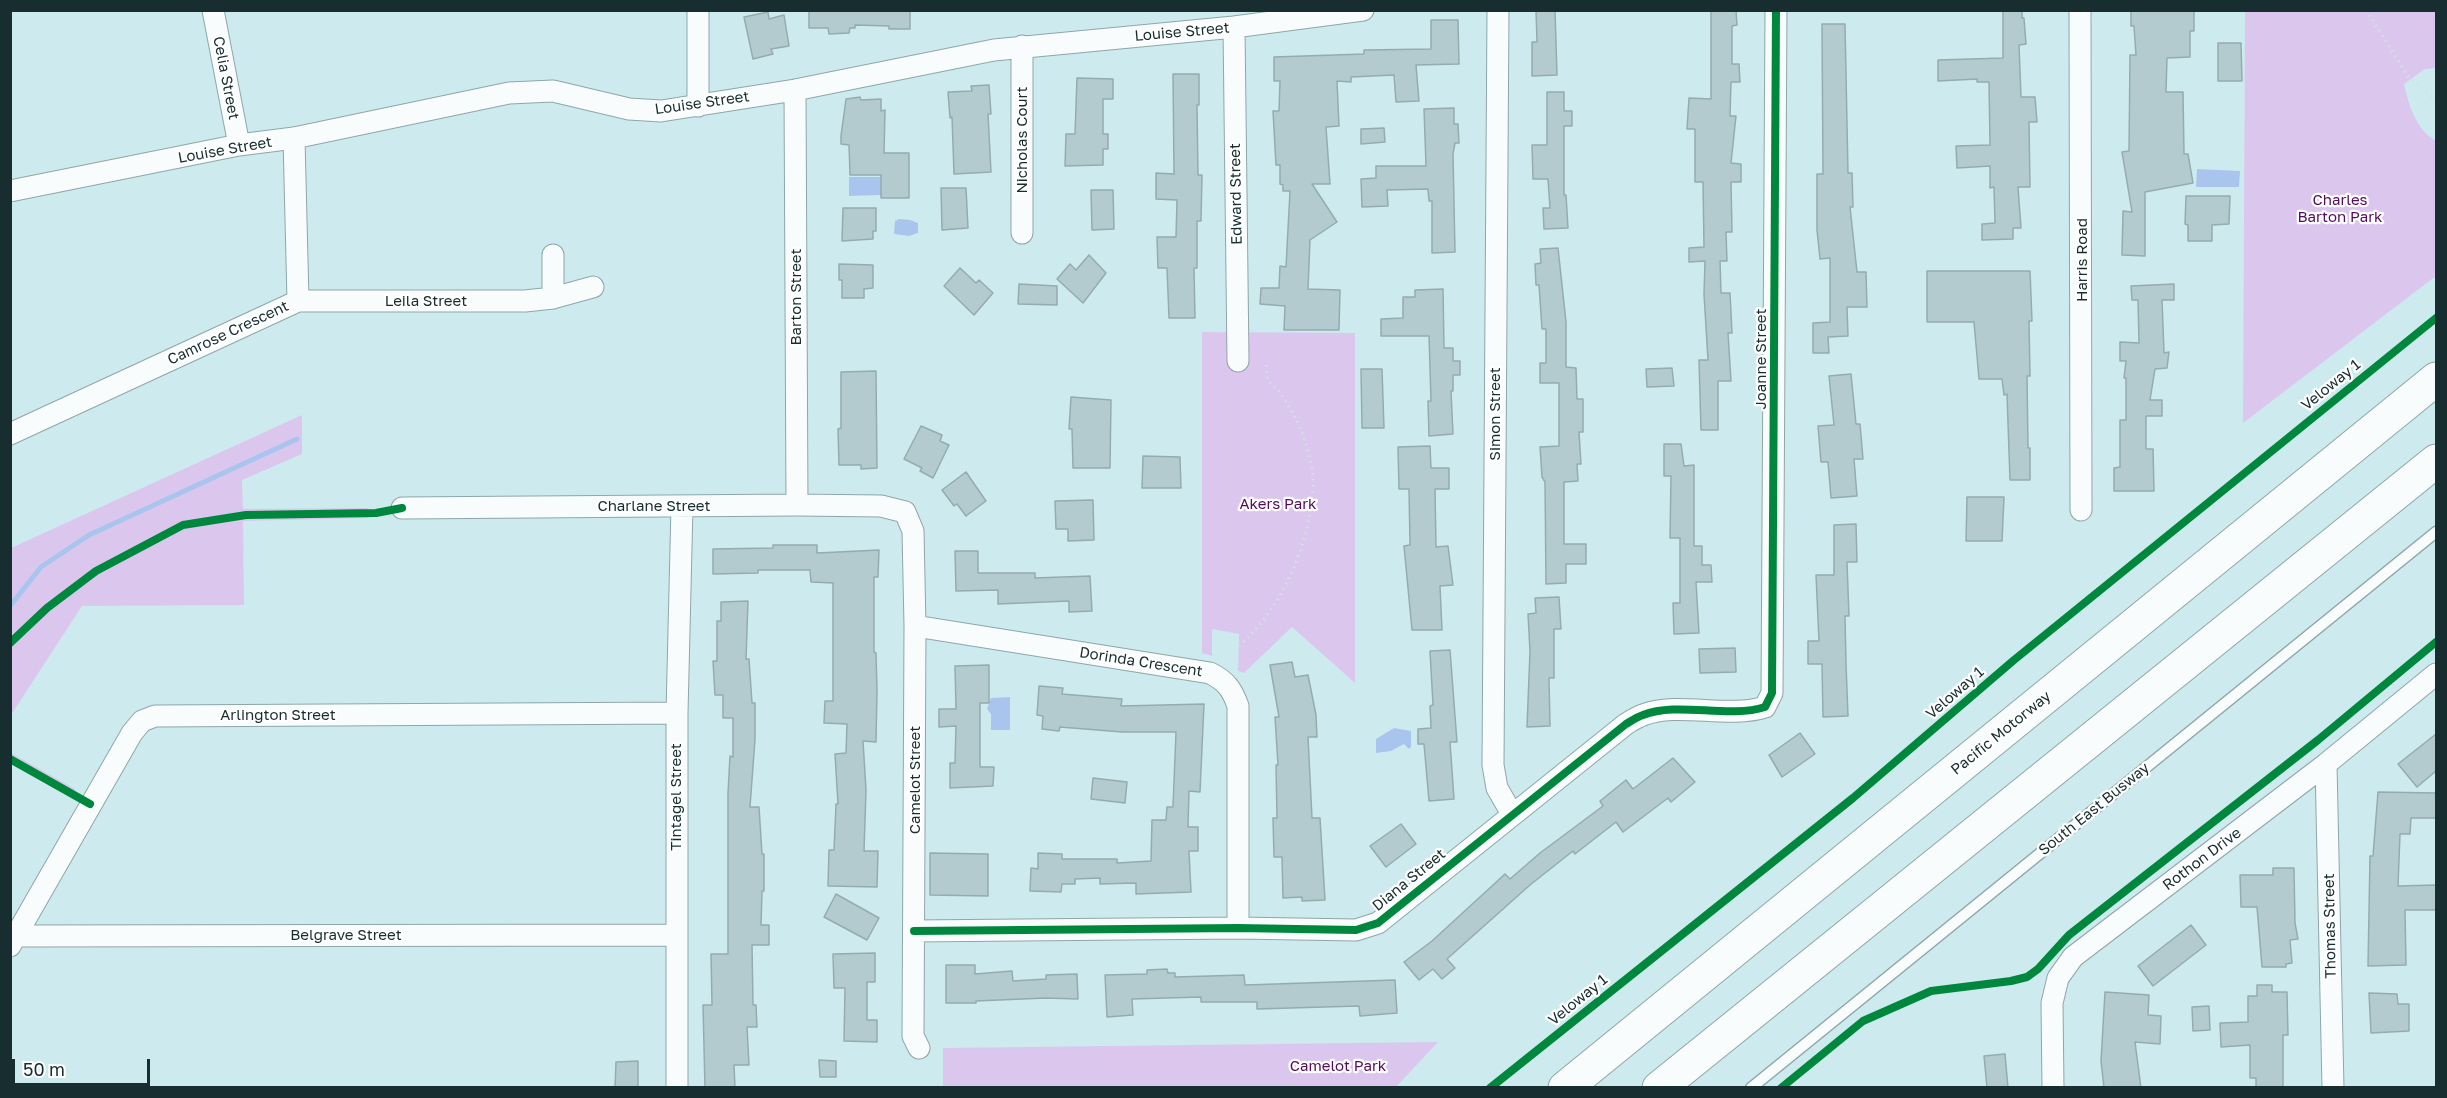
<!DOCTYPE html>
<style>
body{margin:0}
#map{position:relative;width:2447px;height:1098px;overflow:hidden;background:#cdebee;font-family:"Golos Text",sans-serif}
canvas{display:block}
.frame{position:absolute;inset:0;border:12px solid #172d2f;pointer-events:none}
.scale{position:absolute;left:12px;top:1059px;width:138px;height:27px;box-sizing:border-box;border:3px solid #172d2f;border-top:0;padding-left:8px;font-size:18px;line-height:21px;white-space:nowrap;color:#172d2f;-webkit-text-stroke:4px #fff;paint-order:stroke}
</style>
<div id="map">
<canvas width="2447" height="1098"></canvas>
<div class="frame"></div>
<div class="scale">50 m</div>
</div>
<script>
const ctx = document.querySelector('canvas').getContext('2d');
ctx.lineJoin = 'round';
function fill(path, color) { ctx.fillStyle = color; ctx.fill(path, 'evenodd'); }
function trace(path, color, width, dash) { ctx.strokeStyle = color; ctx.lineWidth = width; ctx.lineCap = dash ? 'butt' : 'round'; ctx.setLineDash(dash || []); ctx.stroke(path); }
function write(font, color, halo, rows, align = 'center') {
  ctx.font = font + ' "Golos Text",sans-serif'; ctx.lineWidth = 4.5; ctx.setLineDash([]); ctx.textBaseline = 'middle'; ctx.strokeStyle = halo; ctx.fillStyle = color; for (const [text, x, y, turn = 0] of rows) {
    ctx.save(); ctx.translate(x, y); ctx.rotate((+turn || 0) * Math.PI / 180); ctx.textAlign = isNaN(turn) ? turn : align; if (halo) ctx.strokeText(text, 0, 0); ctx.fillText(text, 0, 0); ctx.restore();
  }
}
const green = new Path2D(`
 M2245,11h191v57l-11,1 -21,15c5,22 12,45 32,57v135l-193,147z
 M1202,332l153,1v350l-63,-56 -48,46 -6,-2 1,-37 -27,-5v27l-10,-3z
 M302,415v39l-60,26 1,29 125,-1v10l-125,3 1,84 -162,1 -71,109v-167z
 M11,753l64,36 -4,8 -60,-33z
 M1438,1042l-42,45h-453v-39z`);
const water = new Path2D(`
 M2197,169l43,2 -1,16h-43z
 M849,177h32v18l-32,1z
 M899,219l11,1 8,3v10l-9,3 -15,-2 1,-13z
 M1010,697v33h-19v-16l-4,-5 4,-11z
 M1394,728l17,3v16l-2,2 -5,-5 -13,7 -15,2v-14z`);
const stream = new Path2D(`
 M10,606l31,-39 48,-32 208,-96`);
const building = new Path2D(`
 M809,10h101v19h-21v-3l-34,-1v3h-5l-1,5 -20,1 -1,-6h-19z
 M1536,10h19l2,65 -25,1v-34h5z
 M1711,10h25l1,15 -5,1v38h7l1,18h-9l-1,34h6l-5,47 10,1v18h-10l1,50h-6l1,29h-7l1,32h9l2,40h-4l3,48h-13v49h-17l-2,-70h9l-4,-66 1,-33 -16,1v-14l15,-1 -1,-65h-8v-53h-8l2,-31 22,1z
 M2003,10h19v8h2l2,26 -7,1 2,52h14l2,25h-8l1,65h-12l3,41h-8v11l-31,1v-16l13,-1 -1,-36 -4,1v-22l-33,2 -1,-22 34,-1 -1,-63h-12v-3l-39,2v-21l65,-2z
 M2131,10h63v21h-4v26l-23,1 -1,34h17l1,62h4l5,29 -48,9v64l-23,-1 1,-44 9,1 -10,-60 7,-1 1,-96h6l-2,-29h-3z
 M768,12l1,7 15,-4 5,31 -18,3 2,5 -20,5 -9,-42z
 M1431,20h27l1,44 -43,1 3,36 -23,1 -2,-27 -43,2v5l-14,-1 2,45 -13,1 4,57h-18l25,38 -27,18 -2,49 32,1 -1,40h-55l1,-24 -25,-2 1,-16h18l1,-22 6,1 4,-76h-7v-6l-3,-1v-19h-4l-3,-54h6l1,-30h-6v-24l90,-3v-4l67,-1z
 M1822,24h23l3,149h4l1,34h-3l7,65h9l1,35h-20l1,29 -20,1 1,16h-16v-30l17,-1v-64l-10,1 -3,-29v-56h6z
 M2218,43h23l1,38h-24z
 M1173,74h26v31h-2l1,70h4l-1,46h-4v47h-3l1,50h-26l-2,-50h-9l-1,-31h19l1,-37 -21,-1v-26l18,1z
 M1077,78l36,1v20h-10v35h5v15h-5v16l-38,1 1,-32h9z
 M989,85l2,29h-3l3,58 -37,2 -2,-57 -2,1 -2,-26 24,-1 -1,-5z
 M1547,92h17v19h8v15h-8v69h2l2,33 -24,1 -1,-21h7l-2,-29h-15l-1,-34h15z
 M860,97l1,3 20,-1v12l4,-1 -1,43h25v45h-28v-23h-31l-1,-30 -8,-1v-8l5,-37z
 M1454,108v16h4l1,19h-4l-2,11 2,98 -23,1v-52h-3l-1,-12 -41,1 1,16 -26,1 -1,-28 15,-1v-12h50l-2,-57z
 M1384,128l1,14 -24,2v-15z
 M941,188h25l2,40 -26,2z
 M1091,190h22l1,39 -22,1z
 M2186,196h44l-1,28 -17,1v16h-24v-16l-3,-1z
 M843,208h33v23h-3v8l-31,2z
 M1558,248l8,74v45l10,1 1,31h6v33h-4l2,32h-4l1,17 -14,1v62h22v20h-20v19l-20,1 -1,-102 -3,-5 -2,-30 19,-1v-63h-19v-20h6v-34h-4l-3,-44h-3l-1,-21 6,-1 -1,-14z
 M1089,255l17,18 -23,30 -26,-24 13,-15 6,6z
 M839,264l34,1v23l-9,1v9h-22v-18h-3z
 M960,268l16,15 3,-3 14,13 -19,22 -30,-29z
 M1927,271h103l2,50h-3l1,55h-3l1,72h2v32h-20l-3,-86 -3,1 -2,-16h-23l-5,-57h-47z
 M1019,284l38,2v19l-39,-1z
 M2174,284v16h-12l2,53 5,-1 -2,16 -12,1 -5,31h12v16h-16v33h7l1,42h-40v-23l6,-1v-47h6v-42h-2l2,-17h-6v-19l19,1 -1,-43h-6l-1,-14z
 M1443,289l1,59h9v13h7v14h-7v16h-2l2,43 -24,2 -1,-35h3l-2,-65h-48v-17l22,-1v-21h12v-7z
 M1672,368l2,18 -27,1 -1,-18z
 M1361,369h21l2,59h-22z
 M876,371l1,97 -16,1v-4h-22l-1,-36 3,-1v-56z
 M1851,374l5,50h4l3,35h-9l3,37 -26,2 -3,-36h-7l-3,-36 16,-1 -5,-49z
 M1071,397l40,3 -1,68h-37l-1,-39h-3z
 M921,426l21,9 -2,6 9,4 -16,33 -13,-7 2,-3 -18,-9z
 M1664,444h17l3,22 10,-1v81h8v19h9l1,17h-16l3,51 -25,1 -1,-31h7v-65h-10l1,-62h-7z
 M1430,446l1,22h18v21h-14l1,58 12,-1 5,39 -13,1 2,44h-30l-8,-84 6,-1 -1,-56h-10l-1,-42z
 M1143,456l37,1 1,31h-39z
 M966,472l20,29 -20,15 -9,-12 -3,2 -12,-16z
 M1967,497h37l-2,44h-36z
 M1093,500l1,40 -26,1v-12h-12l-1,-28z
 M1856,524l1,38h-10l2,54h-4l1,48 2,52 -25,1 -1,-53h-14v-23h11l-3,-66h18v-50z
 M773,545h44v8l62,-3 -1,27h-4v75l2,1 1,38 -1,51 -13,-1 3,49 -2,61h14l-1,36 -49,-1 1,-36h5l2,-46h2l-3,-50 11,-1 1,-29 -23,-1 1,-22h8v-118l-22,-1 -1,-12h-52v3l-45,1v-25l60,-1z
 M955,551h23v22h57v5l55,-2 2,35 -23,1v-11l-71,3v-14l-42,1z
 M1559,597l2,32h-7v49h-5l1,48 -23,1 3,-76 -2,-37 8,-1 -1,-15z
 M748,601l-2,58h3l3,44h3v36l-5,68h9l3,47h2v37h-2l-1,34h8v20h-17l1,60h3l1,22h-10l2,38h-15l1,23h-30l-2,-83h9l-1,-51h17v-161l2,-37 3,1v-39h-10v-23h-8l-2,-34h4v-40h4v-19z
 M1735,648l1,24 -36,1 -1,-24z
 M1450,650l7,92h-7l4,57 -25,2 -5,-57h-6v-15l13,-1 -1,-22 3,-1 -3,-54z
 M1292,662l3,15 13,-2 8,40 1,22h-9l4,81h8l5,82 -23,1v-4l-19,1 -1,-41h-8l-1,-39h4l-1,-53h2l-3,-48h4l-9,-52z
 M989,665v38h-9v64h14l-1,19 -43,2v-25h5l1,-37 -17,1v-18h17l-1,-43z
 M1039,686l24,2 -1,6 60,5 -1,7 83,-2 -4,88 -11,-1 -1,36h10v24h-9l2,41 -55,2v-11l-36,1v-6l-25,1v5h-13l-1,8 -31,-1 1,-23 7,1v-16l24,1v5h55v4l34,-2 1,-41h14l1,-13h6l3,-75h-54l-62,-5 -1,4 -17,-2 1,-13 -6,-1z
 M1800,733l15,21 -33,23 -13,-22z
 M2436,734v37l-19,16 -19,-23z
 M1673,758l22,24 -24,20 -3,-4 -45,34 -7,-10 -41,32 -2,-3 -43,34 -83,74 8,9 -13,11 -9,-10 -14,11 -15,-18 28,-21 73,-67 5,5 30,-26 63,-47 -3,-5 26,-21 7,9z
 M1093,778l34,4 -2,21 -34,-4z
 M2378,792l58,1v25h-25l-1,16h-10l-2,52 38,-1v25h-31l1,55 -38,1 2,-110h3z
 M1401,824l15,20 -30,23 -16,-21z
 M930,853l58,1v42l-58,-1z
 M2273,868h21l1,55 3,16 -8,1 2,23 -6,1v3h-24l-5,-60h-16l-1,-32h33z
 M836,894l43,24 -12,22 -43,-23z
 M2191,925l15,20 -53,41 -15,-20z
 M875,953v29h-8v38h10v22l-33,-1 1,-53h-11l-1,-34z
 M946,965h29v9l37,-3 1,10 33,-2v-4l31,-1 1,25 -32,-1 -70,3v2h-30z
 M1167,969l1,4h7v4l69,-2 1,10 150,-5 2,33 -37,3 -1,-10 -102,3v-7h-56v-5l-69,2 1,16 -26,2 -2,-42 42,-1v-4z
 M2257,985h15v7h15l1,43h-5v53h-27v-10h-6v-33l-29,2 -1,-24 28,-1v-26h9z
 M2105,992l44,3 -1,20 13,1 -1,28 -25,-2 6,46h-37l-3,-27z
 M2369,993l28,1 1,10h11v27l-38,2z
 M2209,1006l1,24 -17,1 -1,-24z
 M2005,1054l3,34h-21l-3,-32z
 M819,1060l17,1v16h-16z
 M638,1061v27h-23l1,-26z`);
const path = new Path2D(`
 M2366,10l42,66 28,25
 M1239,646c43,-38 71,-102 74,-159 1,-17 -4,-34 -9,-49 -6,-16 -14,-31 -24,-45 -3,-5 -10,-8 -12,-13 -2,-6 -1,-13 -2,-19`);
const service = new Path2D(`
 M1751,1088l685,-556`);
const minor = new Path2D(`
 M213,10l26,135
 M698,10v96
 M1498,10l-5,755 4,23 15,26
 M2080,10l1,500
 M1234,27l4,334
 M1022,46v187
 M795,90l2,415
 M10,191l229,-46 55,-7 215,-45 44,-2 76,18 32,2 134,-21 199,-40 240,-23 129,-17
 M553,255v43
 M298,301h227l28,-3 40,-11
 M10,434l288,-133 -4,-163
 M402,508l395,-3 84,1 24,6 8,19 2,95 -2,410 6,12
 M915,626l295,47c16,8 22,16 28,33v222
 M2326,764l7,324
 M914,931l324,-3 118,2 22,-7 248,-199c5,-3 11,-7 17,-9 35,-14 84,4 122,-8l7,-14 4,-683
 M17,936l659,-1
 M10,946l122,-213 10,-12 13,-5 522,-3
 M677,1088v-375l5,-207
 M2053,1088l-1,-85 6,-25 15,-21 253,-193 110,-90`);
const motorway = new Path2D(`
 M1565,1088l871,-709
 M1659,1088l777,-627`);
const cycleway = new Path2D(`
 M10,643l37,-35 49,-37 87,-46 63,-10 130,-2 26,-5
 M10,759l80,45
 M914,931l324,-3 118,2 22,-7 248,-199c5,-3 11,-7 17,-9 35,-14 84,4 122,-8l7,-14 4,-683
 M1490,1088l363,-290 161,-138 422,-342
 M1781,1088l82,-67 68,-30 80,-10 16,-4 11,-8 31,-34 249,-195 118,-98`);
const streetNames = [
 ["Louise Street",1182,32,-5],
 ["Celia Street",226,78,79],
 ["Louise Street",702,103,-8],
 ["Nicholas Court",1022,140,-90],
 ["Louise Street",225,150,-10],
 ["Edward Street",1236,194,-91],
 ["Harris Road",2082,260,-90],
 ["Barton Street",796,297,-90],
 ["Leila Street",426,301],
 ["Camrose Crescent",228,333,-25],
 ["Joanne Street",1761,359,-90],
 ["Veloway 1",2331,385,-39],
 ["Simon Street",1495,414,-90],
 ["Charlane Street",654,506],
 ["Dorinda Crescent",1141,662,9],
 ["Veloway 1",1955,693,-41],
 ["Arlington Street",278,715],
 ["Pacific Motorway",2001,733,-39],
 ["Camelot Street",915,780,-90],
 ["Tintagel Street",676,797,-90],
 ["South East Busway",2094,809,-39],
 ["Rothon Drive",2202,859,-37],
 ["Diana Street",1409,880,-39],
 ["Thomas Street",2330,926,-91],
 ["Belgrave Street",346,935],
 ["Veloway 1",1578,1000,-39]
];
const parkNames = [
 ["Charles",2340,200],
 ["Barton Park",2340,217],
 ["Akers Park",1278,504],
 ["Camelot Park",1338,1066]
];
fill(green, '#dbc7ee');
fill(water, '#a9c5ee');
trace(stream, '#a9c5ee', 5);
fill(building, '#b3cbce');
trace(building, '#95acae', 1.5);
trace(service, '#8fa6a9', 13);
trace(minor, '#8fa6a9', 23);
trace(motorway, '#8fa6a9', 35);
trace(path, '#d6e0e0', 3, [1.5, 4.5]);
trace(service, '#f8fcfc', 10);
trace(minor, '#f8fcfc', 21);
trace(motorway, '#f8fcfc', 33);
trace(cycleway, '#00873e', 8);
write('15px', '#172d2f', '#fff', streetNames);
write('15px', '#540c5c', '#fff', parkNames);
</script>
